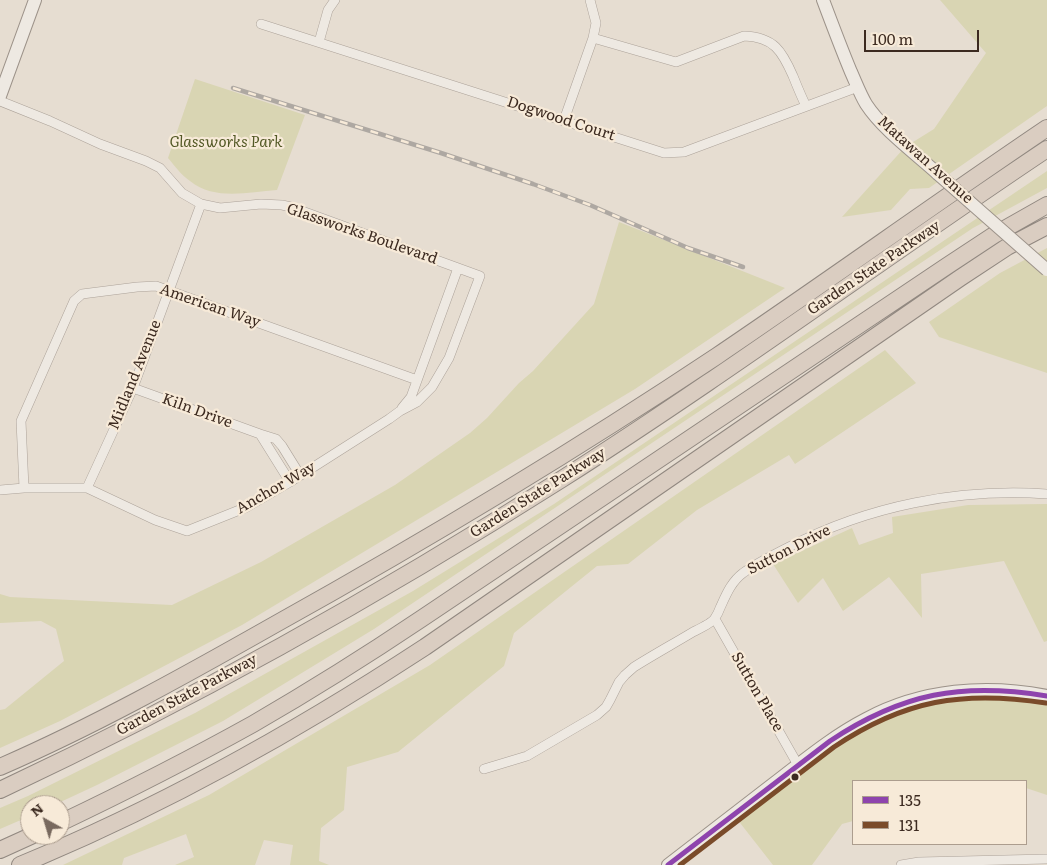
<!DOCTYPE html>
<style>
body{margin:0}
#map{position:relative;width:1047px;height:865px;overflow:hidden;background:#e6ddd1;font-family:Literata,serif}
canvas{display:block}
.legend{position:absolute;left:852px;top:780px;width:175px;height:65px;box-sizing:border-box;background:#f7ead8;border:1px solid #ac9d8e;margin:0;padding:6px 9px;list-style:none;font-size:15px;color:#3c2a20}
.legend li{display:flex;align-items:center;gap:10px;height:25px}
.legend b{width:25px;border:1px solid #ac9d8e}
.north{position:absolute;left:20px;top:795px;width:50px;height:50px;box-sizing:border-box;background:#f7ead8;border:1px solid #ac9d8e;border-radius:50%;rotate:321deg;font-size:14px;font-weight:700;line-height:20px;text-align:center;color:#3c2a20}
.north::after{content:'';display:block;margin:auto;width:18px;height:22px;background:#78695e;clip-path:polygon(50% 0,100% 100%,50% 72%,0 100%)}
.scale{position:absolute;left:864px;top:30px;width:115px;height:22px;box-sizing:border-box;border:2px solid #3c2a20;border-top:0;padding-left:6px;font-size:15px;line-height:18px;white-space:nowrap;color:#3c2a20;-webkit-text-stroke:4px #f7ead8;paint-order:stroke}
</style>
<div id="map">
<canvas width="1047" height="865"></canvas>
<ul class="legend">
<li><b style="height:6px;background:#8e44ad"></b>135</li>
<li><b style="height:6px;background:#7a4b2a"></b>131</li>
</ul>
<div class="north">N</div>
<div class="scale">100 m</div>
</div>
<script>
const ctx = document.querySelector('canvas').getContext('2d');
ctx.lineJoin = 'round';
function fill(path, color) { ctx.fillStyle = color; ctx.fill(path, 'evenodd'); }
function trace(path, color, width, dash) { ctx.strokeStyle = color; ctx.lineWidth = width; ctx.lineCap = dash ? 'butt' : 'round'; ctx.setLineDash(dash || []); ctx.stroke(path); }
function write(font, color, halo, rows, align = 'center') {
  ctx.font = font + ' Literata,serif'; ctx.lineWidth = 4.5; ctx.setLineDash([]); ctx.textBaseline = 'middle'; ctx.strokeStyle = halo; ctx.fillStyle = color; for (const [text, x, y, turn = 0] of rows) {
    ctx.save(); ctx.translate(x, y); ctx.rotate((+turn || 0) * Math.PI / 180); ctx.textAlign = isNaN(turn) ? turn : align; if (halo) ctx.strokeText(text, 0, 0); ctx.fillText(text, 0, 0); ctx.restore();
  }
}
const green = new Path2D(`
 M940,0h107v106l-118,82 -19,1 -19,21 -49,7 63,-70 29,-18 52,-76z
 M195,79l110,36 -28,75c-29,2 -62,11 -87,-9 -9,-6 -15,-15 -22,-23z
 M1047,171v17l-74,40 -599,401 -151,92 -126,64 -43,20h-24v11l-30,13v-21l28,-12 167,-83 218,-122 141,-87z
 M619,222l166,66 -150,101 -393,236 -182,96 -60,27v-38l5,-1 59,-48 -8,-32 -15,-8 -41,2v-29l10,3 162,8 89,-43 134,-77 75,-52 17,-15 32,-35 14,-12 61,-67z
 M1047,248v125l-108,-36 -10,-15 71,-49z
 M885,350l31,33 -121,81 -6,-9 -92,55 -69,54 -31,2 -83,67 -10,33 -106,86 -51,15 -3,43 -23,18 -2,33 10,4h-39l3,-20 -29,-5 -9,25h-80l19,-8 -8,-23 -62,24 -2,7h-59l146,-70 221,-130z
 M1047,504v137l-3,1 -40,-81 -83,13 1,44 -33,-41 -46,34 -20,-33 -25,25 -25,-39 79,-36 7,17 34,-12 -1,-16 76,-12z
 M978,695l69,9v91l-21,-7v-7h-173v40l-11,3 -30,41h-39l-36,-46 117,-86 39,-21 30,-8z`);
const street = new Path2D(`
 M261,24l403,129 20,-1 174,-65
 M593,38l83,24 68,-26c30,1 38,15 49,40 4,10 8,20 13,30
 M319,42l9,-32 7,-10
 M0,101l50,20 50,23 46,17 14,7 22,25 19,11 19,4 41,-4 21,1 9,2 189,69 -31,82 -17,29 -15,15 -17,9 -11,8 -99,63 -43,25 -60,24 -32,-11 -68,-32h-63l-24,2
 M564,120l29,-82 3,-15 -6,-23
 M133,388l127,46 30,48
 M402,408l9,-11 47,-129
 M260,434l16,5 6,7 18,29
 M24,488l-3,-67 53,-120 8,-7 55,-7 19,-1 261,94
 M87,488l46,-100 68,-184
 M715,619l83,146
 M484,769l43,-13 70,-41 9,-8 4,-7 9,-18 6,-7 9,-8c19,-12 39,-23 59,-35 6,-3 19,-9 22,-14 2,-3 4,-7 5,-10 6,-13 11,-26 23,-35 14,-10 30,-18 46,-26 79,-41 169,-59 258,-53
 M901,865l18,-3 128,-3`);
const secondary = new Path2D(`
 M823,0c9,24 18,48 28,72 5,11 9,22 15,32 17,26 49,49 72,70
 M0,96l35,-96
 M668,865c35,-27 70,-54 105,-81 30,-23 60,-48 93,-65 56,-30 120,-35 181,-23`);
const highway = new Path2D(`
 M0,767c94,-41 184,-91 274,-142 151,-84 299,-173 443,-269 111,-75 219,-153 330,-228
 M0,790c194,-91 381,-196 562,-311 165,-105 322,-221 485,-330
 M60,823c65,-31 130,-64 193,-99 57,-33 113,-68 168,-105l526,-353 47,-31 53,-30
 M0,850l33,-15
 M20,865c141,-58 277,-134 405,-218l535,-369 47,-31 40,-21`);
const rail = new Path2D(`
 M233,88l208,65 92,31 57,21 98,43 55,19`);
const secondaryBridge = new Path2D(`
 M938,174l109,96`);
const bus1 = new Path2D(`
 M668,865l162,-124c72,-48 132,-59 217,-45`);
const bus2 = new Path2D(`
 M680,865l154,-118c70,-47 129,-57 212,-44`);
const markers = [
 [795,777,4.5,"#3c2a20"]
];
const streetNames = [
 ["Dogwood Court",561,119,18],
 ["Matawan Avenue",925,160,42],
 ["Glassworks Boulevard",362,234,19],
 ["Garden State Parkway",874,268,-34],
 ["American Way",210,306,19],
 ["Midland Avenue",135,375,-68],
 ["Kiln Drive",197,411,20],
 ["Anchor Way",276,488,-30],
 ["Garden State Parkway",538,493,-32],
 ["Sutton Drive",789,550,-27],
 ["Sutton Place",757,692,60],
 ["Garden State Parkway",187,695,-28]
];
const parkNames = [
 ["Glassworks Park",226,143]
];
fill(green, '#d9d5b3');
trace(street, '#aca299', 10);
trace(secondary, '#9c9289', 14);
trace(highway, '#918880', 18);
trace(street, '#eee9e2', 9);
trace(secondary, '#eee9e2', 12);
trace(highway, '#dacdc1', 16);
trace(rail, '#aea8a2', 4.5);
trace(rail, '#f7ead8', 2.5, [8]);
trace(secondaryBridge, '#9c9289', 14, []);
trace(secondaryBridge, '#eee9e2', 12);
trace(bus1, '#8e44ad', 5);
trace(bus2, '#7a4b2a', 5);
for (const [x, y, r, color] of markers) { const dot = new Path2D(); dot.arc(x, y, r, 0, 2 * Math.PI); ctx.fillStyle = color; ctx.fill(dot); trace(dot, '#f7ead8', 2); }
write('15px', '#3c2a20', '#f7ead8', streetNames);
write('italic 15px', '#535926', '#f7ead8', parkNames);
</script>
